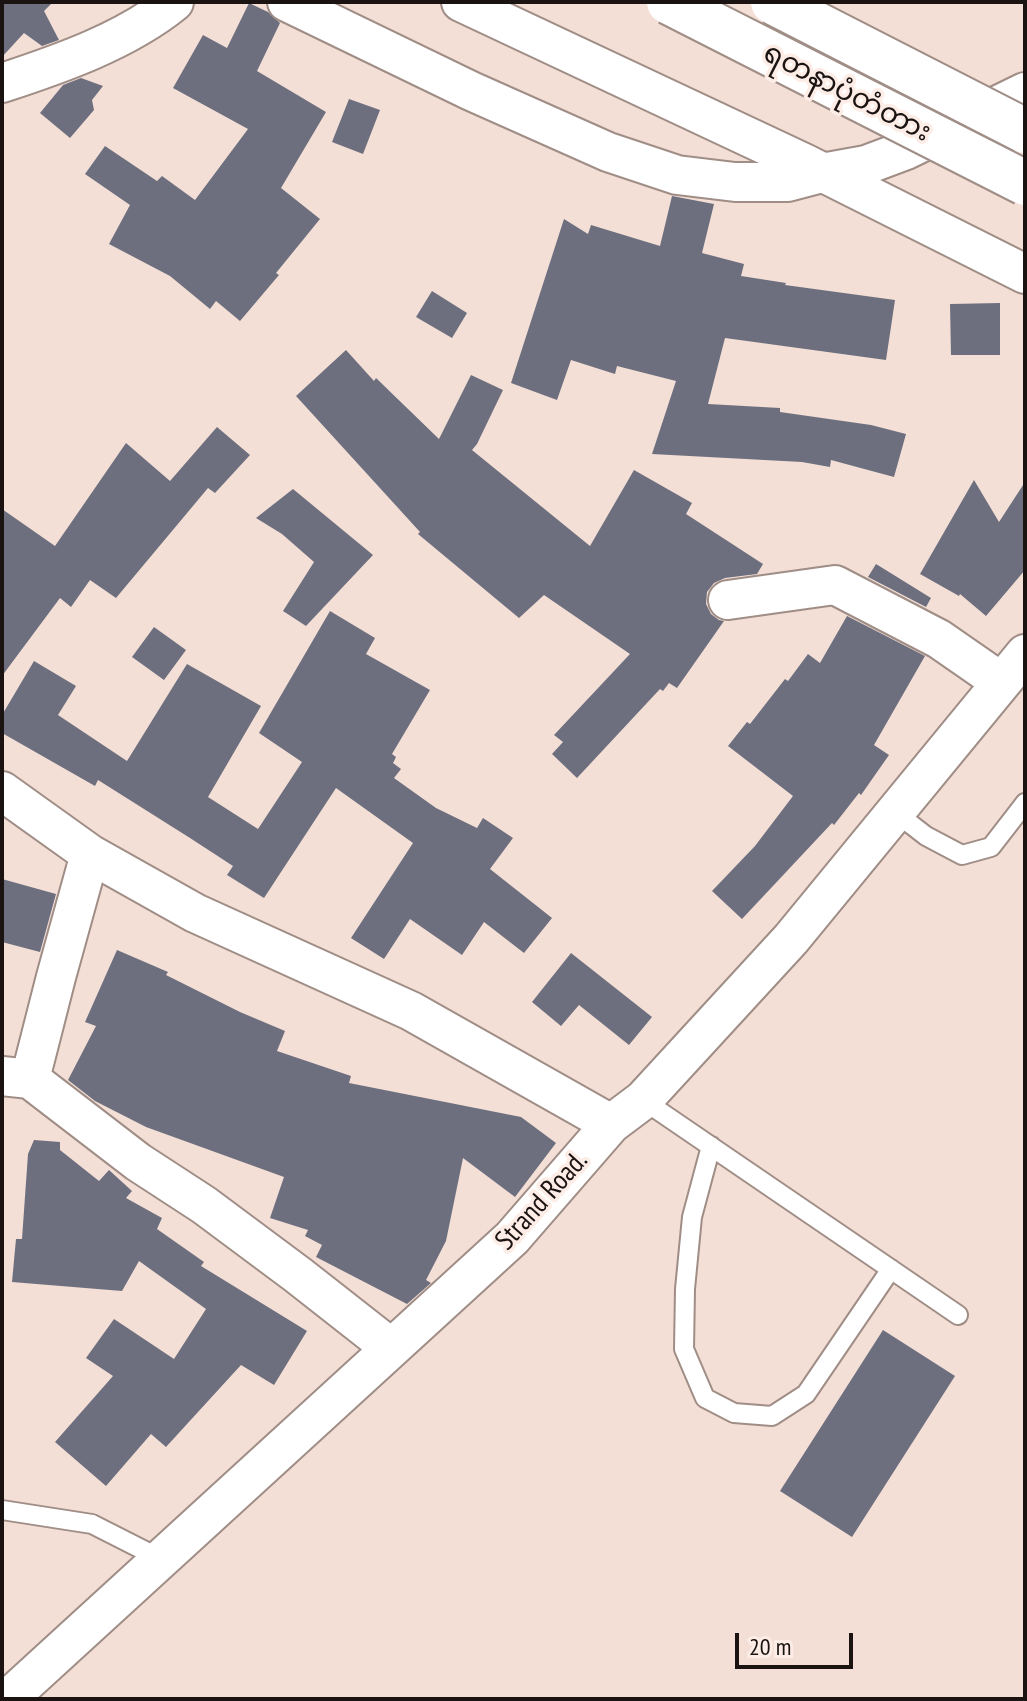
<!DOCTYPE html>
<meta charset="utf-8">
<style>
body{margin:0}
#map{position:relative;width:1027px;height:1701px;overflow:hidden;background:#f3dfd6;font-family:"PT Sans Narrow",sans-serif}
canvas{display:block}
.frame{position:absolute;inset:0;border:4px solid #1a1311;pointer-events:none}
.scale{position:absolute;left:735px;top:1633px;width:118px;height:36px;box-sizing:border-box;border:4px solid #1a1311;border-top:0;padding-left:10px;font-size:24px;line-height:28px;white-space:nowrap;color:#1a1311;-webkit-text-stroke:6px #fdede6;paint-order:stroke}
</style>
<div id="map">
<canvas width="1027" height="1701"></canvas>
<div class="frame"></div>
<div class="scale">20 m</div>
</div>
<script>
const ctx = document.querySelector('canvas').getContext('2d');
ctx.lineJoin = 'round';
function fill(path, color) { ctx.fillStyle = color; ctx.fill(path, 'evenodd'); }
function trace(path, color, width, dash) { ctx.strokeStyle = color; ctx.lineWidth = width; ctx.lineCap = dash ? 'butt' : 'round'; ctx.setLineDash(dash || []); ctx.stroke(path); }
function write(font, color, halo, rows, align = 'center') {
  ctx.font = font + ' "PT Sans Narrow","Noto Sans Myanmar",sans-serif'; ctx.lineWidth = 7; ctx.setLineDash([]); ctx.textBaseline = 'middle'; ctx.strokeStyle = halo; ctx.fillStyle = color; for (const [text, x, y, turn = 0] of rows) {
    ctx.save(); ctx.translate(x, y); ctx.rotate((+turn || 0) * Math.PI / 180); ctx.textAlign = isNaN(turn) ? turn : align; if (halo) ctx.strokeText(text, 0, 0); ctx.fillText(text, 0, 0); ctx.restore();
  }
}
const building = new Path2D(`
 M2,2h51l-9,9 15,29 -17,6 -18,-13 -22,24z
 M249,3l19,9 12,11 -23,48 69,41 -45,76 39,31 -44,54 3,2 -39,46 -24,-20 -6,8 -40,-33 -61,-32 21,-39 -45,-31 20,-28 52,35 5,-5 33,24 53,-71 -75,-41 30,-53 24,13z
 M81,78l22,8 -11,14 2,10 -24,28 -30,-25 23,-28z
 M349,99l31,11 -17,44 -31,-12z
 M672,196l42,8 -12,49 42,11 -3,12 45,7 -1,2 110,15 -9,60 -161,-22 -17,66 72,4v4l91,13 35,9 -12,43 -63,-17 -1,7 -28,-5 -150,-8 24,-73 -59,-15 -2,8 -44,-14 -14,40 -46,-17 53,-164 24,15 3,-9 69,21z
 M432,291l35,22 -15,25 -36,-21z
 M1000,303v52h-49l-1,-51z
 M346,350l28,31 2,-3 63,61 32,-64 32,15 -26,54 -5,6 118,96 44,-76 58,33 -6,11 77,50 -6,10 -32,4 -11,5 -7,9 -1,12 5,10 8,6 5,1 -47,67 -8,-5 -6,8 -3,-2 -83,89 -25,-24 11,-12 -9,-7 76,-81 -86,-59 -25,23 -101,-84 2,-2 -124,-136z
 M217,427l33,28 -35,38 -7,-5 -92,110 -26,-18 -19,27 -11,-9 -58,78v-167l53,37 71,-103 44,38z
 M974,480l25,42 26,-40v88l-39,46 -26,-22 -1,2 -39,-22z
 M293,489l80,66 -67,71 -23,-15 31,-49 -32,-28 -26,-16z
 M876,564l55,34 -5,9 -58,-30z
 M330,611l45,27 -9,16 64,36 -38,64 4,3 -3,6 8,6 -7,9 42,30 41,20 6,-10 30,20 -23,31 62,49 -28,35 -40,-31 -22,33 -52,-36 -26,40 -33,-21 62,-95 -77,-55 -72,110 -37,-23 6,-9 -43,-28 -92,-58 -3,6 -93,-53v-18l32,-54 42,25 -18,29 69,46 60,-97 74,42 -53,91 50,32 44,-67 -43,-29z
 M847,616l78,40 -51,89 15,10 -28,40 -2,-2 -25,32 -2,-2 -90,96 -30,-28 43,-45 38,-50 -65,-50 19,-24 3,2 35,-45 3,2 20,-27 12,9z
 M154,627l32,23 -22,30 -32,-23z
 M2,879l54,15 -16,58 -38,-10z
 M117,950l51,22 -2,3 74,37 45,19 -8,20 74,25 -2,7 172,34 35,26 -41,54 -52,-39 -17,83 -20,39 5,3 -24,21 -91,-47 6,-12 -17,-9 3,-6 -38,-12 14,-41 -138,-50 -51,-26 -27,-21 28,-54 -11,-4z
 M571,953l81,64 -23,28 -50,-40 -18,21 -29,-24z
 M34,1140l26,2v8l39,31 10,-11 23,21 -6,7 36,20 -5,11 47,33 -3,4 106,65 -33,54 -33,-20 -75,82 -15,-13 -45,52 -51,-44 58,-66 -27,-18 28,-39 60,40 32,-50 -67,-48 -17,30 -110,-9 4,-43h6l6,-85z
 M883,1330l72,46 -103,161 -72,-46z`);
const lane = new Path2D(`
 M895,812l31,24 36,19 29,-8 34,-44
 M643,1100l315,215
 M711,1146l-19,71 -7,72 -1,60 21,49 29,15 38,3 34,-22 85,-125
 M2,1510l90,14 69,35`);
const street = new Path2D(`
 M287,2l184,89 137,61 69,23 58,7h53l34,-9 44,-8 40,-15 119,-58
 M461,2l345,162 219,110
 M2,83c58,-19 124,-42 172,-81
 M728,600l107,-15 104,54 62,43
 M2,791l88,63 105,59 216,98 200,113
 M2,1076l28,3 108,83 66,43 94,70 93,73
 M30,1079l26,-102 34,-123
 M8,1699l504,-461 99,-114 32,-24 148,-161 234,-285`);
const highwayBridge = new Path2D(`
 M669,2l356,181
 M773,2l252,129`);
const streetNames = [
 ["ရတနာပုံတံတား",847,93,27],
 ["Strand Road.",542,1201,-48]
];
fill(building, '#6d6f7f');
trace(lane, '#9f8d86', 22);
trace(street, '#9f8d86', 42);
trace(lane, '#fff', 18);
trace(street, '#fff', 38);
trace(highwayBridge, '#9f8d86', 48, []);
trace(highwayBridge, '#fff', 44);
write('28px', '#1a1311', '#fdede6', streetNames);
</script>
